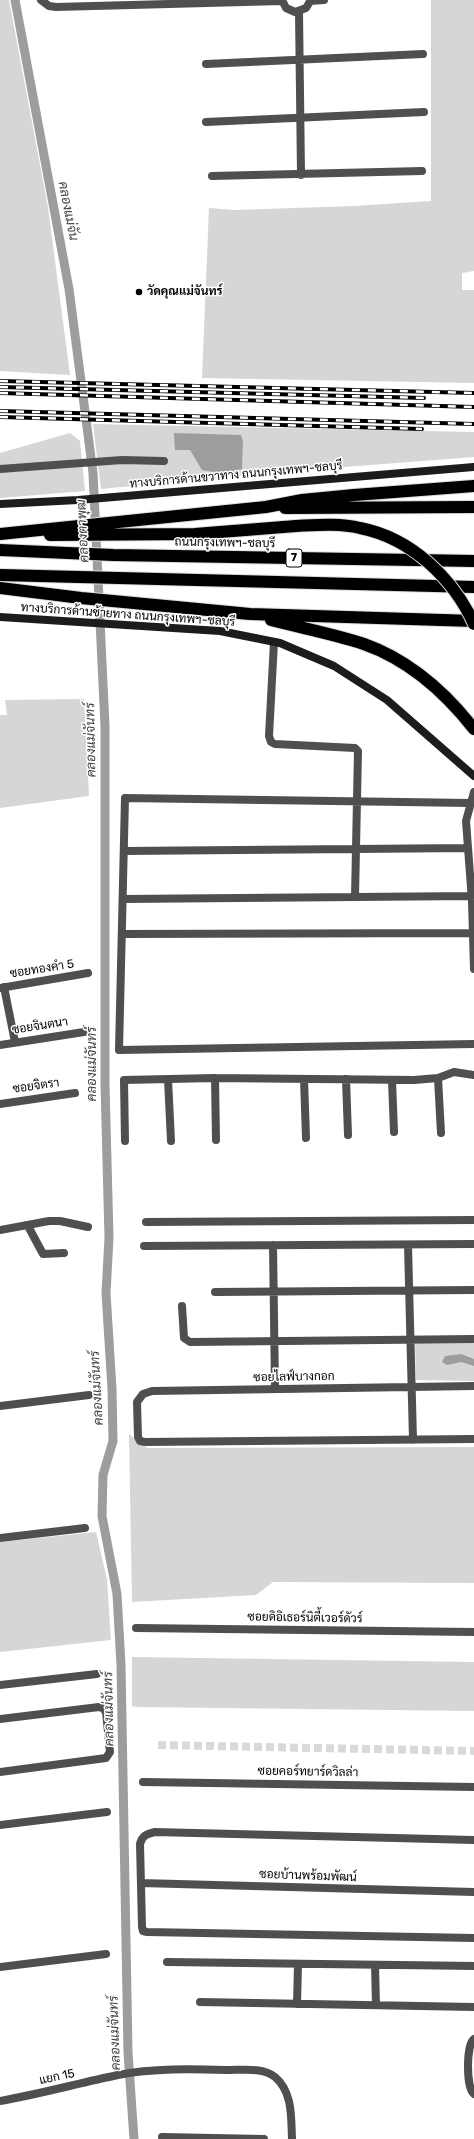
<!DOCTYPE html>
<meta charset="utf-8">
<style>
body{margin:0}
canvas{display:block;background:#fff}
</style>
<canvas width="474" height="2139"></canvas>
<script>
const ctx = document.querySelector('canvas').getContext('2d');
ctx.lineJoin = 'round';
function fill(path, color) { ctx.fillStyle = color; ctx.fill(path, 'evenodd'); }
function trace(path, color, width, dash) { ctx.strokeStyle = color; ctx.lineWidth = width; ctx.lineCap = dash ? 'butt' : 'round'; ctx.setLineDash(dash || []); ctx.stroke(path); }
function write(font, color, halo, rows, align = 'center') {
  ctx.font = font + ' Rubik,Sarabun,sans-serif'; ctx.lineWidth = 3; ctx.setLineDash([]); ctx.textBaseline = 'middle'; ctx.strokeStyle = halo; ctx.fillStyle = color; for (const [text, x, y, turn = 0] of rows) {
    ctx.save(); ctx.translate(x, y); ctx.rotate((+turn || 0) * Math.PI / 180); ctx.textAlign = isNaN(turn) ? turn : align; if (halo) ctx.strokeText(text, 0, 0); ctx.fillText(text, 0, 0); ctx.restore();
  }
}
const green = new Path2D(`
 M0,0h9l39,207 22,168 -70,-4z
 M431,0h43v271l-12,2v17h12v93l-272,-5 7,-170 26,2 119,-4 77,-5z
 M93,424l381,8v25l-220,17 -153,15z
 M70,433l10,8 5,50 -85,7v-45z
 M84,699l5,97 -89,12v-93h7l-2,-15z
 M474,1342v39l-58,-1 -1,-37z
 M129,1434l18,14 327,-1v136l-201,-1 -17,13 -124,7z
 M96,1532l11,47 4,61 -111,12v-110z
 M132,1657l342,5v49l-337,-4 -5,-1z`);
const water = new Path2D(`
 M174,433l67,2 2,6 -1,28 -22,4 -18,-3 -12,-20h-15z
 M461,1354l13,5v7l-13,-4 -14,3 -5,-3 3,-6z`);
const canal = new Path2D(`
 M15,0l54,289 24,184 12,253v358l4,154 -3,55 6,96 1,52 -10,34 -1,41 15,78 4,71 7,387 6,87`);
const minorTunnel = new Path2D(`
 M158,1745l316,6`);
const minor = new Path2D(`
 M41,0l8,6 7,1 226,-6
 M282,0l4,8 9,4 11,-4 5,-8
 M310,1l14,-1
 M299,12l2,163
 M206,64l217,-10
 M206,122l218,-10
 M212,176l210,-5
 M0,469l122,-9 42,1
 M274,642l-5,94 2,6 4,2 80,4 3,3 -3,146
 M474,792l-8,29 6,80 2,68
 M471,803l-346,-5 -6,252 355,-6
 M124,851l344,-3
 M123,899l349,-3
 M122,934l350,-1
 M4,987l11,55
 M0,988l88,-15
 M0,1045l84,-13
 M215,1078l1,62
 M438,1078l3,55
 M168,1079l3,62
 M304,1079l2,59
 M346,1079l2,56
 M392,1080l2,52
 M0,1104l75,-11
 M125,1141l-1,-61 91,-2 199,2 24,-2 16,-6 20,3
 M146,1222l328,-2
 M28,1226l15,28 21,-1
 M0,1230l49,-9h11l28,6
 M273,1245l2,144
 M408,1245l5,195
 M144,1246l330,-2
 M215,1292l259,-2
 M182,1306l2,32 6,4 284,-3
 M474,1386l-322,5 -9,3 -6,8 1,35 2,4 5,1 329,-3
 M0,1406l89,-11
 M0,1538l85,-10
 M136,1628l338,4
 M0,1685l97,-11
 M0,1719l99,-12 4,1 3,4 4,40 -4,6 -106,14
 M143,1782l331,5
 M0,1825l107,-13
 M474,1840l-319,-8c-9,2 -13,4 -15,12l2,83 1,4 4,1 327,6
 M141,1883l333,9
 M167,1962l307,4
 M375,1965l1,40
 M0,1967l106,-13
 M200,2002l274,5
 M297,2004l1,-40
 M474,2039c-8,6 -8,49 0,55
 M0,2101c40,-7 79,-18 118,-26 35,-7 74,-6 109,-5 15,0 36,-3 48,7 18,15 16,41 17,62
 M162,2137l102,2`);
const secondary = new Path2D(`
 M0,504l78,-4 396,-33
 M0,617l220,14 60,12 54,23 53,34 87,76`);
const motorway = new Path2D(`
 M285,508l189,-1
 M0,534l266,-27 36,-7 52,-5 120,-9
 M50,535l145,-1 101,-8
 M0,550l113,5 361,6
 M0,575l474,12
 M0,588l81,10 169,16 224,7
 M271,620c31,8 63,14 93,24 45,16 81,48 110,85`);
const rail = new Path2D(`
 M0,381l474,12
 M0,387l424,11
 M0,393l474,14
 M0,411l474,13
 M0,417l422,12`);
const motorwayBridge = new Path2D(`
 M296,526c21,-1 43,-3 64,2 51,10 93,50 114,96`);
const markers = [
 [139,292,4,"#000"]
];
const shields = [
 [294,558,16]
];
const shieldNames = [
 ["7",294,558]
];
const poiNames = [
 ["วัดคุณแม่จันทร์",147,292]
];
const streetNames = [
 ["ทางบริการด้านขวาทาง ถนนกรุงเทพฯ-ชลบุรี",236,475,-5],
 ["ถนนกรุงเทพฯ-ชลบุรี",225,543,1],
 ["ทางบริการด้านซ้ายทาง ถนนกรุงเทพฯ-ชลบุรี",128,615,4],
 ["ซอยทองคำ 5",42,969,-9],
 ["ซอยจินตนา",40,1026,-9],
 ["ซอยจิตรา",36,1086,-8],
 ["ซอยไลฟ์บางกอก",294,1377,-1],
 ["ซอยดิอิเธอร์นิตี้เวอร์ดัวร์",305,1618,1],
 ["ซอยคอร์ทยาร์ดวิลล่า",308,1772,1],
 ["ซอยบ้านพร้อมพัฒน์",308,1876,2],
 ["แยก 15",57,2077,-12]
];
const waterNames = [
 ["คลองแม่จัน",68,211,79],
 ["คลองตาพุฒ",83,531,-93],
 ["คลองแม่จันทร์",91,740,-91],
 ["คลองแม่จันทร์",92,1064,-90],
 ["คลองแม่จันทร์",97,1388,-93],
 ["คลองแม่จันทร์",109,1709,-91],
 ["คลองแม่จันทร์",115,2033,-92]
];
fill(green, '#d6d6d6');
fill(water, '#9d9d9d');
trace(canal, '#9d9d9d', 9);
trace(minorTunnel, '#d9d9d9', 8, [8, 4]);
trace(motorway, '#dbdbdb', 14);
trace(minor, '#4f4f4f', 8);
trace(secondary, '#1c1c1c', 8);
trace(motorway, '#000', 12);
trace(rail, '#000', 4);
trace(rail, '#fff', 2.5, [8]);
trace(motorwayBridge, '#dbdbdb', 14, []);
trace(motorwayBridge, '#000', 12);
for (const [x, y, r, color] of markers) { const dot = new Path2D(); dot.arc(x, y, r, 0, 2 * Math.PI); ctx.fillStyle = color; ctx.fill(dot); trace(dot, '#fff', 1.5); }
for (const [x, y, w] of shields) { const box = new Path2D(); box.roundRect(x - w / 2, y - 9, w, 18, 3); ctx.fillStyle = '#fff'; ctx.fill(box); trace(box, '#000', 1); }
write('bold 11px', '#000', null, shieldNames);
write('bold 12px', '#000', '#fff', poiNames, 'left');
write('12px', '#000', '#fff', streetNames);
write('italic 13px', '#3e3e3e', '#fff', waterNames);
</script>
